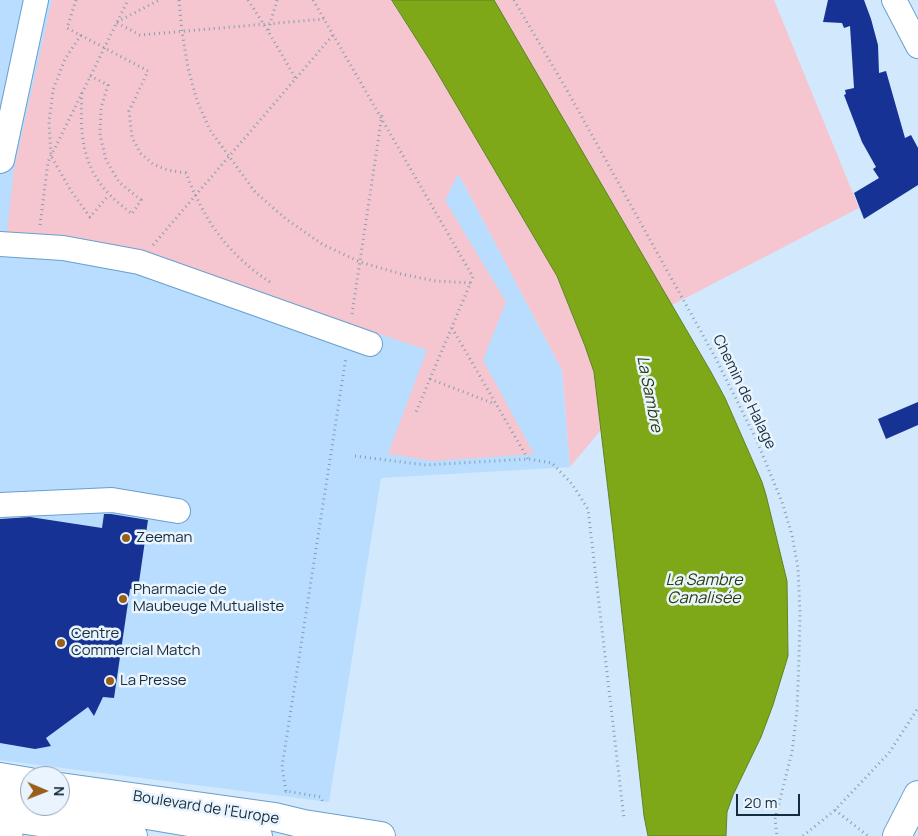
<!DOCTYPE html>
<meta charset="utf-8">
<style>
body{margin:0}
#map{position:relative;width:918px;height:836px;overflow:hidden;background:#d2e8fc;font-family:Manrope,sans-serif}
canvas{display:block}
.north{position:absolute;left:20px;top:766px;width:50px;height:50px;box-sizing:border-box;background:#e9f4fe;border:1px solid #94a4b1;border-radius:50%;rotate:91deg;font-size:14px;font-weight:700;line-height:20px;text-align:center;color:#152c3e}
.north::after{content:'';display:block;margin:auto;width:18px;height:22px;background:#985f1b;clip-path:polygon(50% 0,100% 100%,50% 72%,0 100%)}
.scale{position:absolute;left:736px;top:794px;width:64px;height:22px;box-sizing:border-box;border:2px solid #152c3e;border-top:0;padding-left:6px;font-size:15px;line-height:18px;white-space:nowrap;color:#152c3e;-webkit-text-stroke:4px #e9f4fe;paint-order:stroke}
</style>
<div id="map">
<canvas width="918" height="836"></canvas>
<div class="north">N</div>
<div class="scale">20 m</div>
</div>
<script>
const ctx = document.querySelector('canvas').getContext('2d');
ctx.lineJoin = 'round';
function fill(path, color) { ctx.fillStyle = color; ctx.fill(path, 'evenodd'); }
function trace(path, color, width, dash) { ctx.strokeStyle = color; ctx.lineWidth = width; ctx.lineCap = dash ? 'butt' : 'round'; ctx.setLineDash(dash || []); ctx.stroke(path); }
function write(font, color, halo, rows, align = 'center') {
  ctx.font = font + ' Manrope,sans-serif'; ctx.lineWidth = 5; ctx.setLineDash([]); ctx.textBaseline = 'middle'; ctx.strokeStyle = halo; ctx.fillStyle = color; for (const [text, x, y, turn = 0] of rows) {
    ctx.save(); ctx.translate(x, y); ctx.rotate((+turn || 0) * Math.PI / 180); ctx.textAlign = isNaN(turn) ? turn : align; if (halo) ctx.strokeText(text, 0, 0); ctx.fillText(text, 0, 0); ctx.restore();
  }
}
const built = new Path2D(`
 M0,0h352l113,186 97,184 8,97 -189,11 -52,324 -329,-42z`);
const green = new Path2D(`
 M52,0h340l39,62 126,214 28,70 9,26 7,58 -31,37 -8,-97 -97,-184 -7,-12 -13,26 61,102 -23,58 51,94 -101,7 -45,-7 39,-104 -300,-100 -80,-16 -40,-2 7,-63z
 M493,0h281l85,208 -187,97z`);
const water = new Path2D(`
 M392,0h102l217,372 14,26 37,84 4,13 21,86 1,75 -15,49 -12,32 -28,58 -6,17 -1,24h-78l-4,-20 -31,-284 -19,-160 -9,-26 -28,-70 -126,-214z`);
const building = new Path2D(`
 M828,0h36l7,19 7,26 1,28 7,-2 19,67 6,-3 7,13v37l-54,34 -10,-26 25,-15 -6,-9 3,-2 -14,-25 -18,-47 2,-1 -1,-4 9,-2 -4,-62 -6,2 -2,-5 -19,-1z
 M918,402v23l-32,14 -8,-20z
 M104,514h7l37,6 -10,69h-8l-16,109 -11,-1 -9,19 -6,-9 -42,31 5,8 -16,3 -35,-6v-224l30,-2 72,11z`);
const path = new Path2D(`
 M76,0l-9,28 81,43 -19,40 3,26 8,16 13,11 14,6 19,3c19,49 42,82 87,111
 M179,0l3,32 6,36 9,33 13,29 45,62 31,27 36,25 38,18 41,12 35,7 35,2
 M248,0l20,31
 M277,0l-9,31 28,48
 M313,0l160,277 -57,135
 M514,0l54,92 147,265 41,82 26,63 10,33 6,33 2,46 -1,44 -2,53 -5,41 -17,67 2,17
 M117,22l42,-22
 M117,23l23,12 184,-16
 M81,35l-16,24 -12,31 -4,32 2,34 20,35 19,26 19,-22
 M82,93c-2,38 -1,71 26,100 7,8 16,14 24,21l9,-14 -22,-18 -13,-22 -6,-25 1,-27 7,-23 -18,-9
 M40,225l8,-63 80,-162
 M153,245l180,-210
 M352,314l30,-199
 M452,328l76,131
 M430,379l65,25
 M355,456l71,9 102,-6 24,4 20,21 16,25 36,310
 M286,791l-4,-24 64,-410
 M285,792l1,-1 35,6 2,6
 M835,810l33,26
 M803,836l32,-26 54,-57 29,-45`);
const minor = new Path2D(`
 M894,0l24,46
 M0,161l2,-1 34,-160
 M0,244l63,4 76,14 231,82
 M0,505l112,-5 66,11
 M0,797l30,5
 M60,806l81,10 119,20
 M10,836l3,-18`);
const major = new Path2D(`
 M0,777l30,5
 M60,787l215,30 29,7 77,12
 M0,816l133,20
 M897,836l21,-41`);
const markers = [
 [126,538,5,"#985f1b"],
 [123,599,5,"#985f1b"],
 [61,643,5,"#985f1b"],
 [110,681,5,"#985f1b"]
];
const streetNames = [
 ["Chemin de Halage",744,392,64],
 ["Boulevard de l'Europe",206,808,9]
];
const poiNames = [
 ["Zeeman",136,538],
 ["Pharmacie de",133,590],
 ["Maubeuge Mutualiste",133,607],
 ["Centre",71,634],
 ["Commercial Match",71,651],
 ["La Presse",120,681]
];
const waterNames = [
 ["La Sambre",649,394,79],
 ["La Sambre",704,581],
 ["Canalisée",704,599]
];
fill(built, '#b8ddfe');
fill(green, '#f5c6cf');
fill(water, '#7fa819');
trace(water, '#5f8324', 1);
fill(building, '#153294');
trace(minor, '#699fce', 26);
trace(major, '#699fce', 30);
trace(path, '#879db0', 3, [1, 4]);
trace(minor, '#fff', 24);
trace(major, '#fff', 28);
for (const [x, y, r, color] of markers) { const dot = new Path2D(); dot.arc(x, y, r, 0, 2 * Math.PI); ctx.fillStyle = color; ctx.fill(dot); trace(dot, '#e9f4fe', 2); }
write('15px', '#152c3e', '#e9f4fe', streetNames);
write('15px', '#152c3e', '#e9f4fe', poiNames, 'left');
write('italic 16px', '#2c3c07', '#e9f4fe', waterNames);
</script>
